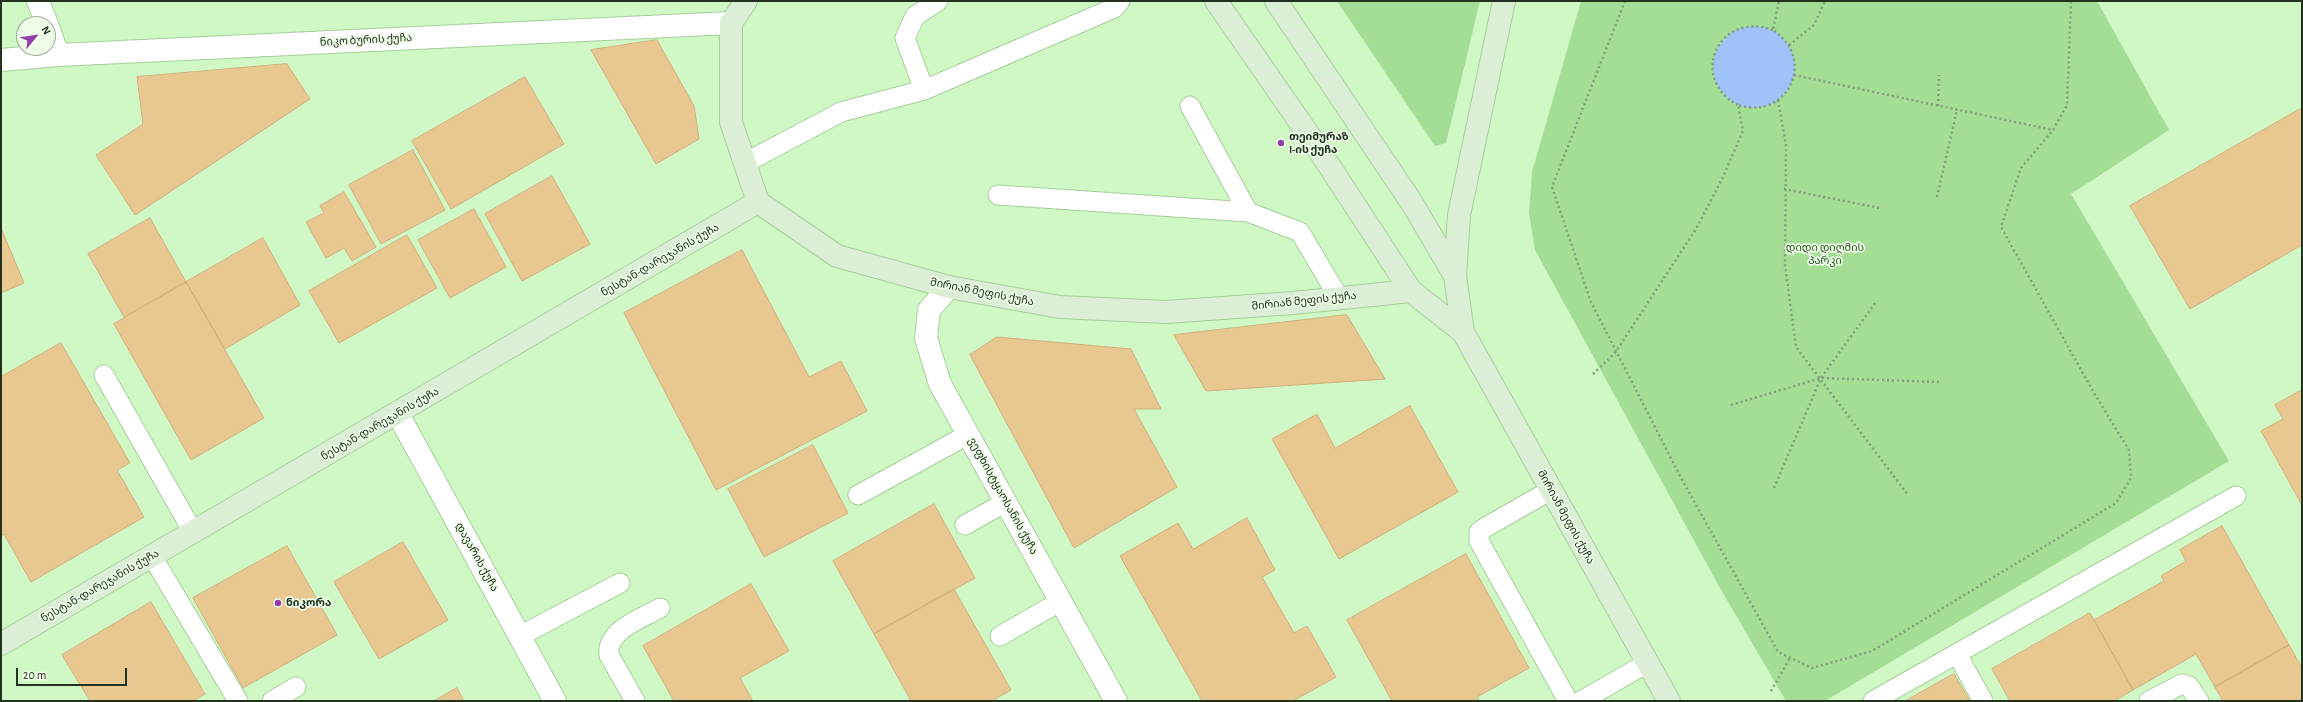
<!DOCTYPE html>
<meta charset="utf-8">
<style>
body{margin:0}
#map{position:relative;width:2303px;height:702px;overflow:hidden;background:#cff8c4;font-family:"Alegreya Sans",sans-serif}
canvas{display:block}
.frame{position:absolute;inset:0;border:2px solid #22321e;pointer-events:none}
.north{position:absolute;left:16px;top:16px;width:40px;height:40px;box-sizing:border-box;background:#edfde8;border:1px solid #9cac97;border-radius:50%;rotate:61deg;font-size:11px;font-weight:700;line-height:16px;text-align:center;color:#22321e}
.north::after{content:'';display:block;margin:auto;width:14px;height:18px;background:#953daa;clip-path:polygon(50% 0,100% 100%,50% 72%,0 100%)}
.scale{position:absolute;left:16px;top:668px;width:111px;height:18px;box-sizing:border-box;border:2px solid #22321e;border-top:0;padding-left:5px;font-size:12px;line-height:14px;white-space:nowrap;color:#22321e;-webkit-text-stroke:3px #edfde8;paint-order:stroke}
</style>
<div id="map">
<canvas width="2303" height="702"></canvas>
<div class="frame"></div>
<div class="north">N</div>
<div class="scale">20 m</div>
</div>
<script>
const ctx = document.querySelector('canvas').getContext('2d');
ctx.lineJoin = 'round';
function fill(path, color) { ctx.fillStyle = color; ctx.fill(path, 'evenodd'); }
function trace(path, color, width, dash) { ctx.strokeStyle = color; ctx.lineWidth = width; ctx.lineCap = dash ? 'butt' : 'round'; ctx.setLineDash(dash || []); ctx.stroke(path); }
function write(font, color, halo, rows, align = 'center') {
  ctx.font = font + ' "Alegreya Sans","Noto Sans Georgian",sans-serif'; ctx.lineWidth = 3.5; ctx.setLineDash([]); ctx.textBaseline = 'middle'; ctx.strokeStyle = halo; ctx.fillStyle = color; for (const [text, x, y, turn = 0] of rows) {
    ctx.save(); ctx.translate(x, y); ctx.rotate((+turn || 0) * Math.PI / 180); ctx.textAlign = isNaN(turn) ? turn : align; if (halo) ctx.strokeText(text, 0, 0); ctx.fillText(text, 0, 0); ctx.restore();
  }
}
const green = new Path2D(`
 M1337,1h143l-34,142 -11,3z
 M1581,1h516l72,129 -98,64 158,267 -404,240h-39l-66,-113 -185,-338 -6,-37 3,-41z`);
const water = new Path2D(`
 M1713 67a41 41 0 1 1 82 0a41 41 0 1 1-82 0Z`);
const building = new Path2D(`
 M657,40l37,66 5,33 -43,25 -65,-114z
 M287,64l23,35 -175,116 -39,-60 47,-31 -6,-47z
 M525,77l39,67 -113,65 -39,-68z
 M2302,108v137l-112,64 -60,-103z
 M413,150l32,60 -64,34 -32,-59z
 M552,176l38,68 -68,37 -37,-67z
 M344,192l32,55 -24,14 -8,-13 -18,10 -20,-36 18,-9 -4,-7z
 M474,209l32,58 -56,31 -32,-58z
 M150,218l36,64 -62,35 -36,-63z
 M1,228l23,55 -23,10z
 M407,235l30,53 -98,55 -30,-52z
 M263,238l37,67 -75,44 -39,-67z
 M742,250l67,127 32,-16 26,50 -151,79 -92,-177z
 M186,282l78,136 -73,42 -77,-136z
 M1347,315l38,64 -179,12 -32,-56z
 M997,337l134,12 30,60h-27l43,78 -103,61 -104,-193z
 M61,343l69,120 -13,7 27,47 -113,65 -27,-48 -3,2v-159z
 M2302,390v115l-41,-74 22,-12 -8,-14z
 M1410,406l48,86 -119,67 -67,-120 45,-25 18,34z
 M813,445l35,68 -84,44 -36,-68z
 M934,504l41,74 -101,56 -41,-73z
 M1247,518l28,52 -13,7 32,56 13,-7 29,51 -43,24h-91l-82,-145 58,-33 15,26z
 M2222,526l67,119 -74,42 -19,-33 -63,36 -39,-70 70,-39 -3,-5 25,-15 -6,-11z
 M403,542l45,78 -69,39 -45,-77z
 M287,546l50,89 -94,53 -50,-90z
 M1466,554l63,114 -52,29 2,4h-87l-45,-81z
 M751,584l38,67 -49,27 13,23h-79l-31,-55z
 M954,589l57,101 -19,11h-81l-37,-67z
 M151,602l54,92 -12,7h-103l-28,-46z
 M2090,613l43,77 -19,11h-104l-18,-32z
 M2289,645l13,23v33h-79l-8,-14z
 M1954,674l16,27h-65z
 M457,688l7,13h-30z`);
const path = new Path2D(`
 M1625,1l-73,186 39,115 89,174 98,176 34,16 60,-17 244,-148 15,-25 -2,-28 -35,-57 -93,-166 20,-59 32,-38 14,-25 4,-104
 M1789,45l25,-20 11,-24
 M1794,75l259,55
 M1778,100l8,45 -1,120 11,82 112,148
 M1738,105c-50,-26 -20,-95 35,-75
 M1938,106l1,-31
 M1784,189l96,19
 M1937,197l20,-87
 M1593,374l22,-21 81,-124 27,-52 20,-46 -5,-26c50,16 79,-46 35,-75l6,-29
 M1731,405l90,-27 119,4
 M1774,488l47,-110 55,-76
 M1771,691l19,-33`);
const lane = new Path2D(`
 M924,90l190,-82 6,-7
 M1190,106l58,106
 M745,163l96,-51 83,-22 -19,-52 10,-22 23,-15
 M998,195l250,17 52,20 39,66
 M104,375l89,157
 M1551,490l-65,37 -7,5v9l89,160
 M858,495l111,-61
 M965,525l41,-23
 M152,556l86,145
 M520,636l100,-53
 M1000,636l61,-35
 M1957,654l26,47
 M272,701l24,-14
 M635,701l-26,-46c-3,-25 32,-36 51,-47
 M1581,701l66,-38
 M1873,701l363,-205
 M2149,701l33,-17 7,2 10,15`);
const street = new Path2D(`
 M38,1l9,23
 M48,27l10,28
 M1,60l57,-5 673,-32
 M949,287l-20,23 -3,28 14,46 176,317
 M398,414l157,287`);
const secondary = new Path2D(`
 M746,1l-15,22v99l27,80 79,54 112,31 111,20 106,5 127,-9 118,-12
 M1216,1l97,140 98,150 52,41
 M1276,1l136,202 43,73
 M1504,1l-45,214 -4,61 8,56 206,369
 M1,644l757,-442`);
const markers = [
 [1281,143,4,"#953daa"],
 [278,603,4,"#953daa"]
];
const streetNames = [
 ["ნიკო ბურის ქუჩა",366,40,-3],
 ["ნესტან-დარეჯანის ქუჩა",660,260,-30],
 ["მირიან მეფის ქუჩა",982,292,11],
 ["მირიან მეფის ქუჩა",1304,301,-6],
 ["ნესტან-დარეჯანის ქუჩა",380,424,-30],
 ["ვეფხისტყაოსანის ქუჩა",1003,496,61],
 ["მირიან მეფის ქუჩა",1566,517,61],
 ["დავარის ქუჩა",477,557,61],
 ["ნესტან-დარეჯანის ქუჩა",100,586,-30]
];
const poiNames = [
 ["თეიმურაზ",1289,137],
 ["I-ის ქუჩა",1289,150],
 ["ნიკორა",286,603]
];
const parkNames = [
 ["დიდი დიღმის",1825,248],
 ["პარკი",1825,261]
];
fill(green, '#a4de95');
fill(water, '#9fc2f8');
fill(building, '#e9c790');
trace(building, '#d2b07a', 1);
trace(lane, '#a7cf9c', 21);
trace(street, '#a7cf9c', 24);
trace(secondary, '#a7cf9c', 24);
trace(path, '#819f79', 2.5, [2, 3]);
trace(lane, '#fff', 19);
trace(street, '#fff', 22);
trace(secondary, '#dcefd6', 22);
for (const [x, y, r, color] of markers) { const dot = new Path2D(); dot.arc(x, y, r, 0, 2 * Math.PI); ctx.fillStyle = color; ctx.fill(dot); trace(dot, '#edfde8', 1.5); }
write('11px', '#22321e', '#edfde8', streetNames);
write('bold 11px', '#22321e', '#edfde8', poiNames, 'left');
write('11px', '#2c5b1e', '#edfde8', parkNames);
</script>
